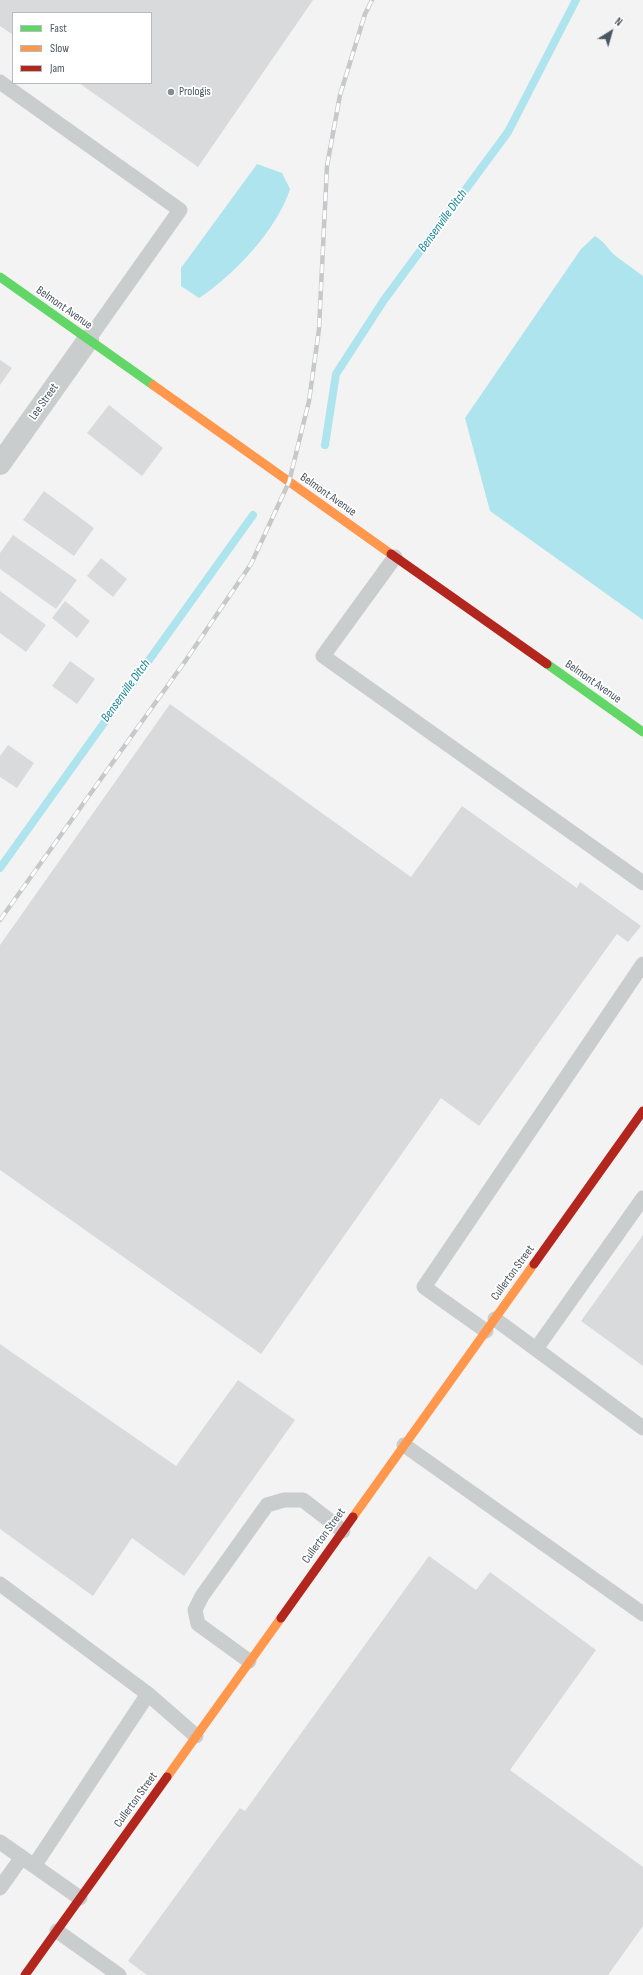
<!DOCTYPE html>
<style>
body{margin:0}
#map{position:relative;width:643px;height:1975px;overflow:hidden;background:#f3f3f3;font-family:"Sofia Sans Condensed",sans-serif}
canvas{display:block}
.legend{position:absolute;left:12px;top:12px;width:140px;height:72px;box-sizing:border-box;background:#fff;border:1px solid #b6bbbf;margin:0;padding:5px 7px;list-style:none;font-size:12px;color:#49565f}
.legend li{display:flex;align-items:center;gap:8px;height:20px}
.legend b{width:20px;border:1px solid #b6bbbf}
.north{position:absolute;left:591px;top:12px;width:40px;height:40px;-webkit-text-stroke:3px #fff;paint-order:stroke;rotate:37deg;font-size:11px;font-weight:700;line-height:16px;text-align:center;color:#49565f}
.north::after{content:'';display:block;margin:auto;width:14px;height:18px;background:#49565f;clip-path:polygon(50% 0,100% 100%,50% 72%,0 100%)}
</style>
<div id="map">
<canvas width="643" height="1975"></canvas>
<ul class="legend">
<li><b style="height:5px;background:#63d668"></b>Fast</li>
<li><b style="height:5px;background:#ff974d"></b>Slow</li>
<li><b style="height:5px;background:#b3261e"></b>Jam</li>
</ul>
<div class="north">N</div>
</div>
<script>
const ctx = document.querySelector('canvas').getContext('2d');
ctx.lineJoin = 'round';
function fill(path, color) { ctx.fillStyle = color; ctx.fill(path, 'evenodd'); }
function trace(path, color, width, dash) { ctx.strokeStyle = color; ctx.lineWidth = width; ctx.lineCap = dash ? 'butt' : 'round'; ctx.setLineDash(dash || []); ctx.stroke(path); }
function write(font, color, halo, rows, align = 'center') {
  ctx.font = font + ' "Sofia Sans Condensed",sans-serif'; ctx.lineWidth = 3.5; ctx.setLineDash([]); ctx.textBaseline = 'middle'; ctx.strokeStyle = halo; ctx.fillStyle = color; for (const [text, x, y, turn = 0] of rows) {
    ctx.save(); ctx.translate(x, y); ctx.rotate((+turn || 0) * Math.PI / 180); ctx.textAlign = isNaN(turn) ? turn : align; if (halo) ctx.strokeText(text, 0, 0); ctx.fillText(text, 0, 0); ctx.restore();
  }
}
const water = new Path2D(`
 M257,164l25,9 8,16c-13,41 -56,86 -91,109l-18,-12v-18z
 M595,236l8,6 10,12 30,22v344l-153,-109 -25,-93 116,-169z`);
const stream = new Path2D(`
 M325,445l11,-71 48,-74 124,-168 68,-132
 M0,868l253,-353`);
const building = new Path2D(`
 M0,0h313l-115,167 -119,-84h72v-70h-138v22l-13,-9z
 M0,360l12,8 -12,17z
 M109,405l54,43 -21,28 -55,-43z
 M44,491l50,37 -20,28 -51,-36z
 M13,535l64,45 -21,29 -56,-40v-16z
 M101,558l26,21 -14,18 -26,-21z
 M0,591l46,34 -20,27 -26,-19z
 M65,601l25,20 -13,17 -25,-20z
 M70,661l25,18 -18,25 -25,-18z
 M170,704l241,173 51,-71 115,82 3,-6 61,44 -13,16 -11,-8 -138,192 -38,-28 -180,256 -261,-184v-225z
 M8,745l26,18 -17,25 -17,-11v-21z
 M643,1235v131l-62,-45z
 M0,1344l176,122 62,-86 57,40 -111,156 -52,-38 -39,58 -93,-67z
 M429,1556l47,34 14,-18 106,78 -86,120 133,97v59l-35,49h-461l-19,-14 112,-153 5,3z`);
const lane = new Path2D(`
 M0,82l180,128 -92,130
 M395,557l-72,99 320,227
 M495,1319l148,109
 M486,1331l-62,-44 219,-323
 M536,1349l107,-151
 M404,1445l239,169
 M0,1584l148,110 -114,172
 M249,1661l-51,-37 -3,-14 7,-14 65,-91 17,-5h19l40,31
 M148,1694l48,42
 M0,1842l80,56
 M0,1888l22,-31
 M57,1931l62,44`);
const street = new Path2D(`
 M0,464l88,-124`);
const fast = new Path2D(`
 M0,277l153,108
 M547,664l96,68`);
const slow = new Path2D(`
 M153,385l238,169
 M353,1517l181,-253
 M167,1777l114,-159`);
const jam = new Path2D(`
 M391,554l156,110
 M534,1264l109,-153
 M281,1618l72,-101
 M25,1975l142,-198`);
const rail = new Path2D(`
 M0,920l186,-260 65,-96 38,-82 20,-81 10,-72 8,-163 13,-71 25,-81 7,-14`);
const markers = [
 [171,92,4,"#848d93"]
];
const poiNames = [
 ["Prologis",179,92]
];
const streetNames = [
 ["Belmont Avenue",64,308,35],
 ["Lee Street",44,402,-55],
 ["Belmont Avenue",328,495,35],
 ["Belmont Avenue",593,682,35],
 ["Cullerton Street",513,1273,-54],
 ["Cullerton Street",324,1536,-54],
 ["Cullerton Street",136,1800,-54]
];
const waterNames = [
 ["Bensenville Ditch",443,221,-54],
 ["Bensenville Ditch",126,691,-54]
];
fill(water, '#aee4ed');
trace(stream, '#aee4ed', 8);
fill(building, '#d9dadb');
trace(lane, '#cacdce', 15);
trace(street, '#cacdce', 22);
trace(fast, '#63d668', 9);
trace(slow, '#ff974d', 9);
trace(jam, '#b3261e', 9);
trace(rail, '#c6c8c9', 4.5);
trace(rail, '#fff', 3, [9]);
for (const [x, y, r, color] of markers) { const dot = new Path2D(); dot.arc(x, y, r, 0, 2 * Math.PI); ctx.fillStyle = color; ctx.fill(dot); trace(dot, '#fff', 1.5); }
write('12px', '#49565f', '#fff', poiNames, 'left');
write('12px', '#49565f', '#fff', streetNames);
write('italic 13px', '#0f8296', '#fff', waterNames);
</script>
